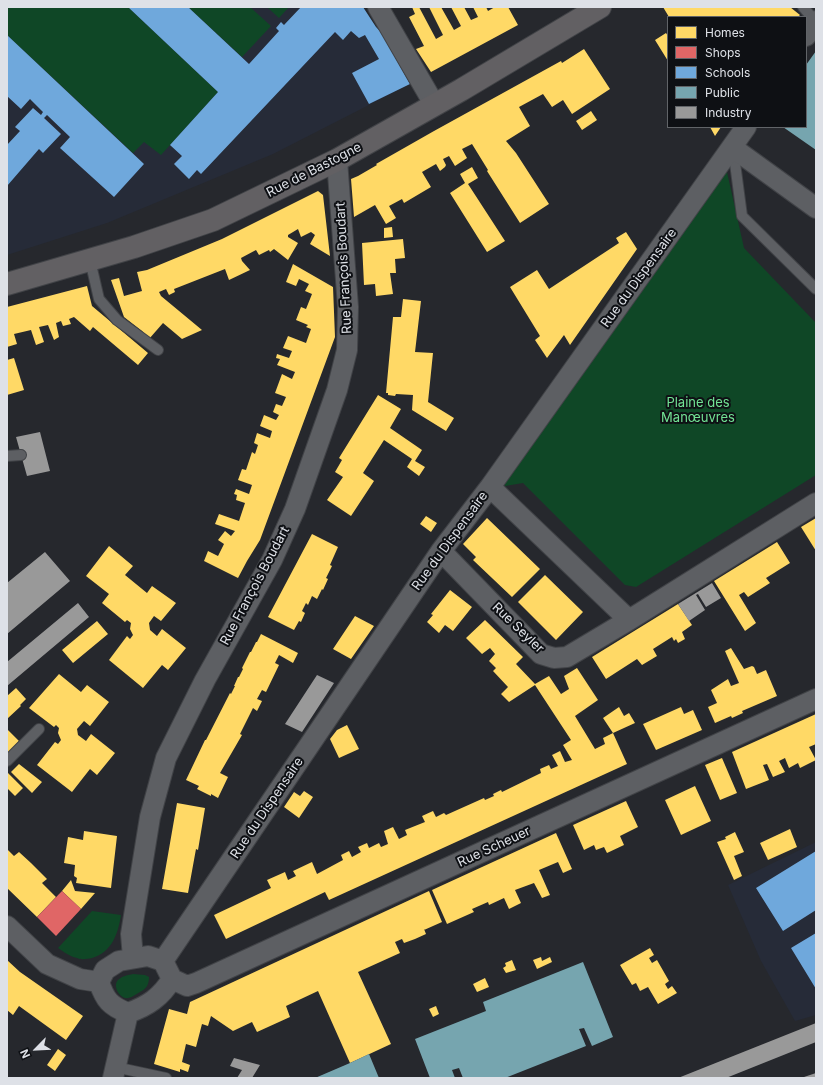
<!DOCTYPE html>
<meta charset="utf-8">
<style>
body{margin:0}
#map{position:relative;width:823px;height:1085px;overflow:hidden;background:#26282d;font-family:Inter,sans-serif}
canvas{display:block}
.frame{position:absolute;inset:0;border:8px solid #dee1e7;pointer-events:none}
.legend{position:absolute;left:667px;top:16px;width:140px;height:112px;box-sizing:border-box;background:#0e1014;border:1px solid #616468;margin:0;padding:5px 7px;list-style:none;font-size:12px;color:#dee1e7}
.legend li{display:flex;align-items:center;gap:8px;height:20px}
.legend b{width:20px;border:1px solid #616468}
.north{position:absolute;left:16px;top:1029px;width:40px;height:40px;-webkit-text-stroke:3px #0e1014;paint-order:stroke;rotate:246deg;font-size:11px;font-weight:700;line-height:16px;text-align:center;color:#dee1e7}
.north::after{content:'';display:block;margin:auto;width:14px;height:18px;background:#dee1e7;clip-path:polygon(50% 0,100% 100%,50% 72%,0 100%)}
</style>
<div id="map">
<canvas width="823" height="1085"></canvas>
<div class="frame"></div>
<ul class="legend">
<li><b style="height:11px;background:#ffd966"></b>Homes</li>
<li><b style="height:11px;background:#e06666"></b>Shops</li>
<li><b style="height:11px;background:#6fa8dc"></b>Schools</li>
<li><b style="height:11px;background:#76a5af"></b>Public</li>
<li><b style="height:11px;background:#999"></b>Industry</li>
</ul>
<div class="north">N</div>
</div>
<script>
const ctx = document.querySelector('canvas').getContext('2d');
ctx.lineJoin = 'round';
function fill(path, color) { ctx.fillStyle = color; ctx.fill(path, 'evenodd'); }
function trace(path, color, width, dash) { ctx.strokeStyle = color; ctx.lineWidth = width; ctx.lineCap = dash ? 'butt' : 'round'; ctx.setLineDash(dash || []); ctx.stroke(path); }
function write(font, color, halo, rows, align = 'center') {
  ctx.font = font + ' Inter,sans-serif'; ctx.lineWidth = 4; ctx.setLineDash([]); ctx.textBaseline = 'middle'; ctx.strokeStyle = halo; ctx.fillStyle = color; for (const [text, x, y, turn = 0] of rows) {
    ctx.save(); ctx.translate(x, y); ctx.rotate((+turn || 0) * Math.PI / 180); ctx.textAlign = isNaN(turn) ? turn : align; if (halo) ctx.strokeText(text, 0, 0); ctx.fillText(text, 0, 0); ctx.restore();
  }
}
const built = new Path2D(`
 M7,7h356l47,77 -137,70 -166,69 -100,32z
 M816,842v173l-21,6 -34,-60 -33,-76z`);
const green = new Path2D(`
 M7,7h121l90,85 -57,63 -17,-13 -11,11 -126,-118z
 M188,7h62l21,19 -29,31z
 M267,7h22l-10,11z
 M724,172h3l17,76 72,75v152l-180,112 -11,-2 -102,-102 -18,3 -2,-6z
 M92,911l29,4c-3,19 -9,37 -29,43 -5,1 -11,2 -15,0 -8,-2 -13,-6 -19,-10z
 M133,974l12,1 4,2c0,8 -3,12 -9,15 -5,3 -10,7 -15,6 -7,-2 -12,-13 -7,-18 4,-4 10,-5 15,-6z`);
const homes = new Path2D(`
 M412,7h7l17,32 7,-4 -14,-28h12l13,23 7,-4 -10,-19h13l7,13 7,-3 -5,-10h13l2,4 7,-4h13l10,18 -87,47 -15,-23 8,-3 -15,-29 6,-3z
 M663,7h127l10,8 -2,2h-129z
 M666,33l2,3v25l-13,-21z
 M584,49l26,40 -38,25 -9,-14 -11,7 -9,-13 -24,13 11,19 -24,15 10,12 33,51 -29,19 -33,-52 1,-1 -16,-26 -10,5 5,9 -12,8 -6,-10 -6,3 3,6 -1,2 -5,4 -4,-7 -14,8 9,15 -27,16 -2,-4 -13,7 7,12 -10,6 -11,-19 -21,12 -3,-38 7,-3 19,-11 -1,-1 58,-33 127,-70 1,2z
 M591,111l6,9 -15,10 -6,-9z
 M710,127h11l-6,9z
 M472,167l6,11 -10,6 37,57 -18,11 -37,-59 15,-10 -5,-9z
 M318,191l5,4 7,61 -20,-12 5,-9 -4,-3 -10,5 -3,-8 -10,6v2l10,6 -10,17 -14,-11 -4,3 -1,-2 -10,5 -3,-5 -15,8 1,3 8,9 -21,10 -4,-11 -51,20 1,3 -6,3 -3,-6 -7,3 2,4 41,34 -20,9 -19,-16 -14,16 -7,-8 -18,-14 -13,-37 8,-2 5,18 18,-5 -5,-19 10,-2 75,-31z
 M392,227l1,10 -9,1v-10z
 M626,232l11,17 -67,96 -6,-10 -17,23 -12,-18 5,-4 -30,-49 27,-17 12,19 70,-46 -3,-5z
 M403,239l2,19 -10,1 1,14h-6l3,21 -17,2 -1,-12 -11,1 -2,-42z
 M293,264l40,23 2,50 -75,203 -13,21 -9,17 -34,-17 4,-10 10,5 6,-12 -6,-4 7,-9 6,5 4,-5 -20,-7 4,-10 20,7 6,-18 -9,-3 1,-5 -3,-1 2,-5 13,5 3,-9 -14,-5 4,-11 4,1 6,-18 3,2 3,-9 -4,-2 3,-10 13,5 2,-7 -12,-5 4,-11 12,5 3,-5 -6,-3 3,-8 6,2 4,-9 -11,-4 7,-19 10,5 3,-7 -18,-7 3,-6 -4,-1 1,-4 12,4 3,-7 -9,-3 5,-12 18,7 5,-14 -5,-2 2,-2 -12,-5 5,-13 5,2 6,-15 -7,-3 4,-7 -10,-5 -3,7 -10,-4z
 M87,286l5,20 56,47 -10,12 -45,-38 -3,4 -16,-14 -5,2 2,5 -8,2 -2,-5 -5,2 3,14 -5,3 -6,-15 -9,2 5,15 -8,3 -5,-15 -17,4 3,10 -10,3v-40z
 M403,299l18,2 -6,51 18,1 -5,49 26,16 -8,13 -34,-21 1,-15 -17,-1 -1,2 -7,-1v-2h-2l7,-76h8z
 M14,358l10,32 -17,5v-35z
 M378,395l23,14 -11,19 32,22 -7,11 10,6 -6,9 -12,-9 5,-8 -28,-19 -21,33 11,8 -23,35 -24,-16 16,-23 -8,-5 7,-12 -3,-2z
 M426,516l11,7 -6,9 -11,-8z
 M487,518l53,51 -28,28 -39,-37 3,-3 -13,-13z
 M816,518v33l-15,-24z
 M312,534l26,13 -8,18 2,1 -6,12 2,1 -5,11 -1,-1 -5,10 -5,-3 -4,9 -2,-2 -4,8 3,2 -4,9 -2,-1 -5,9 -26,-13z
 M777,542l13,21 -24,15 4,5 -22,14 -4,-5 -5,3 17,28 -11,8 -31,-50z
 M109,546l24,20 -8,9 22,18 5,-7 24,17 -15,18 -7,-5 -5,7 1,7 7,6 5,-7 24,19 -18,22 -6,-5 -19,23 -34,-28 18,-24 3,3 3,-4 -3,-6 1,-6 -4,-3 -2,2 -23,-19 7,-9 -23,-18z
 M545,575l38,37 -27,28 -38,-38z
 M450,590l22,17 -19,24 -8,-6 -6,8 -12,-11 6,-7 -2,-1z
 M678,604l14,21 -10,7 3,7 -7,4 -2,-4 -2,2 -2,-4 -19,12 4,7 -15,9 -5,-6 -31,20 -14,-22z
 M355,616l19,10 -23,33 -18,-10z
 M485,620l38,37 -7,7 19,20 14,-8 12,18 8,-5 -5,-13 13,-8 21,32 -23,16 20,33 10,-5 -2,-6 10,-5 14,31 -298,136 -4,-8 -99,47 -12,-24 57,-27 -4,-8 18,-8 3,8 8,-4 -3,-5 19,-9 5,12 26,-14 -2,-5 8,-4 3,6 9,-5 -3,-5 9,-4 2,5 10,-5 2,4 7,-3 -4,-13 9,-4 6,12 8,-4 -2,-5 20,-8 -3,-6 11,-5 3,6 8,-4 2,2 38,-17 1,2 9,-4 -1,-2 8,-4 1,2 39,-19 -1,-4 9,-4 2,4 7,-3 -6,-11 8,-4 5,11 7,-2 -9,-15 8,-5 -36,-55 -26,17 -8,-8 7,-7 -15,-16 3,-3 -7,-7 6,-7 -5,-6 -8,6 -16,-16z
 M97,621l11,13 -35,29 -11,-13z
 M261,634l37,19 -5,10 -14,-8 -4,8 4,2 -13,27 -4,-2 -5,9 5,2 -5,10 -4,-3 -13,26 2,1 -22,38 8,4 -10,21 -7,-4v2l-14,-7 2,-3 -13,-6 19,-40h1l24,-47 1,1 4,-8h-1l4,-9h1l4,-8 -1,-1 8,-16h1l5,-10h1z
 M731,648l13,21 8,-3 2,1 3,7 9,-4 11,26 -35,15 1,2 -11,5 -1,-2 -16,7 -7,-16 9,-4 -6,-13 17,-11 3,7 8,-3 -14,-32z
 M59,674l22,18 6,-7 22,17 -19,24 -6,-5 -7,8 1,6 8,6 5,-7 24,19 -18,22 -7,-6 -18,23 -35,-27 18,-23 3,2 3,-4 -3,-7 1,-5 -3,-3 -2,2 -25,-19z
 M16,688l10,11 -6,6 1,1 -14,13v-23z
 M619,707l5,9 5,-3 6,10 -22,10 -10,-15z
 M681,707l3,7 9,-4 9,20 -46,20 -13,-26z
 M816,714v30l-7,3 7,13 -16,8 -2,-5 -9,5 -4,-10 -6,3 6,11 -12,5 -6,-13 -4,1 6,15 -23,9 -14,-37z
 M347,725l12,24 -20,9 -9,-19 7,-9z
 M7,729l12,12 -12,13z
 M722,758l15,35 -17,7 -15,-35z
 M19,764l23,18 -10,11 -21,-21z
 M8,773l15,15 -8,8 -8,-8v-13z
 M695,786l16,35 -30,14 -16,-35z
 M304,791l9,6 -14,21 -15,-11 10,-15 6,4z
 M626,801l12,26 -18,9 4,9 -17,8 -3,-6 -8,3 -2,-5 -10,5 -11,-25z
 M177,803l28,5 -7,42 -2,-1 -8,44 -26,-4z
 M790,829l7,18 -29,13 -8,-17z
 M84,831l33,5 -6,52 -35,-5 1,-5 -3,-2 1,-11 -11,-2 4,-26 15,3z
 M735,832l9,20 -10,4 8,20 -8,4 -17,-38 9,-3 -1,-2z
 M556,833l16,36 -9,4 -5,-11 -19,8 11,25 -8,3 -8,-15 -19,7 6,13 -12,6 -5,-11 -15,7 -1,-3 -16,7 2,3 -27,12 -15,-34z
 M7,849l7,7 5,-4 12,11 16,16 -5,4 14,14 -19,20 -30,-29z
 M71,880l4,11 20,2 -14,16 -19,-18z
 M429,891l13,31 -18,8v-1l2,5 -11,5 -11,4 -2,-4 -7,3 5,11 -42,19 33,72 -41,19 -32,-72 -32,15 4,11 -33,15 -5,-10 -19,9 -22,-15 -3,10 -6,-2 -6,23 -10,-3 -4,18 8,3 -2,7 -8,-3v3l-26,-8 15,-55 18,5 3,-12z
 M650,948l4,7 -5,3 3,5 5,-3 12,21 -4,3 3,5 4,-3 5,7 -19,11 -10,-17 -8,4 -4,-8 -4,2 -12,-20z
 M541,957l1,4 8,-4 2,5 -15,7 -4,-9z
 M7,960l13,12 63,44 -17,24 -47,-34 -6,9 -6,-5z
 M512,960l4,10 -10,3 -3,-5 3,-2 -1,-3z
 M485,978l4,9 -12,5 -4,-8z
 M436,1006l3,8 -6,3 -4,-8z
 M58,1049l8,6 -11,16 -8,-6z`);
const shops = new Path2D(`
 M62,891l19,18 -25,27 -19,-19z`);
const schools = new Path2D(`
 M128,7h60l61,57 30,-33 -3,-3 5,-6 3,3 17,-18h62l13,20 5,5 29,52 -41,20 -17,-31 27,-14 -14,-24 -6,3 -8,-7 -8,9 -8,-8 -134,142 -4,-4 -8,9 -15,-15 8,-8 -12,-11 48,-53z
 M7,35l137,129 -30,33 -54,-49 10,-11 -23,-22 -3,3 17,16 -18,19 -4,-4 -32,37v-41l13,-14 -5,-4 18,-19 8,7 2,-3 -13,-13 -9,10 -14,-13z
 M816,851v59l-33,21 -27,-43z
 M816,933v56l-25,-41z`);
const public = new Path2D(`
 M816,51v99l-33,-23h23v-62z
 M583,962l30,75 -21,9 -8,-18 -5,1 7,17 -81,32h-42l-4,-10 -7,2 3,8h-25l-15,-39 71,-28 -3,-9z
 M369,1054l10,24h-64l35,-15z`);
const industry = new Path2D(`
 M40,432l10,39 -23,5 -11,-39z
 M45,552l25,29 -63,53v-51z
 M712,583l9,15 -15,9 -8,-13 -2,1 9,15 -16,11 -11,-17z
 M78,603l11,14 -82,69v-24z
 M317,675l17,8 -32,49 -17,-8z
 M816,1023v19l-90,36h-48z
 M234,1058l26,7 -8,13h-15l5,-8 -12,-4z
 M816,1073v5h-12v-1z`);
const service = new Path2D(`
 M803,7l13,15
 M733,148l9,68 74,73
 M90,260l9,39 18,21 41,30
 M7,456l14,-1
 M7,761l32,-32
 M115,1067l51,11`);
const minor = new Path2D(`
 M378,7l56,97
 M806,36l10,-15
 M733,148l83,60
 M490,487l139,133
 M441,551l100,103 13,4 13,-1 62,-37 187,-117
 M7,926l40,38 33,15 19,3
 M148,956l15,5 9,18c-11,18 -24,27 -44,34 -18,-7 -23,-13 -29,-31l6,-12 14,-9z
 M133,958l-2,-24 19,-117 16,-59 39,-78 67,-120 23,-51 42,-119 10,-40 1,-43 -11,-147
 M163,961l278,-410 49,-64 256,-360
 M172,979l15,7 9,-3 620,-284
 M113,1078l15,-65`);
const secondary = new Path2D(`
 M7,284l127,-37 79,-27 124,-60 124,-70 139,-83`);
const streetNames = [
 ["Rue de Bastogne",314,170,-27],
 ["Rue François Boudart",344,268,-93],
 ["Rue du Dispensaire",639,278,-54],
 ["Rue du Dispensaire",450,541,-54],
 ["Rue François Boudart",255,586,-62],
 ["Rue Seyler",518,628,44],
 ["Rue du Dispensaire",267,808,-56],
 ["Rue Scheuer",494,847,-25]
];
const parkNames = [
 ["Plaine des",698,403],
 ["Manœuvres",698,418]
];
fill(built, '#262b38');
fill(green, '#0f4726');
fill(homes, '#ffd966');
fill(shops, '#e06666');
fill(schools, '#6fa8dc');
fill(public, '#76a5af');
fill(industry, '#999');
trace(service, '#414347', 12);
trace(minor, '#414347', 22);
trace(secondary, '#414347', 24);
trace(service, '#5d5f63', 10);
trace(minor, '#5d5f63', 20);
trace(secondary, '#626063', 22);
write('13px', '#dee1e7', '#0e1014', streetNames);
write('13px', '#72e395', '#0e1014', parkNames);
</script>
